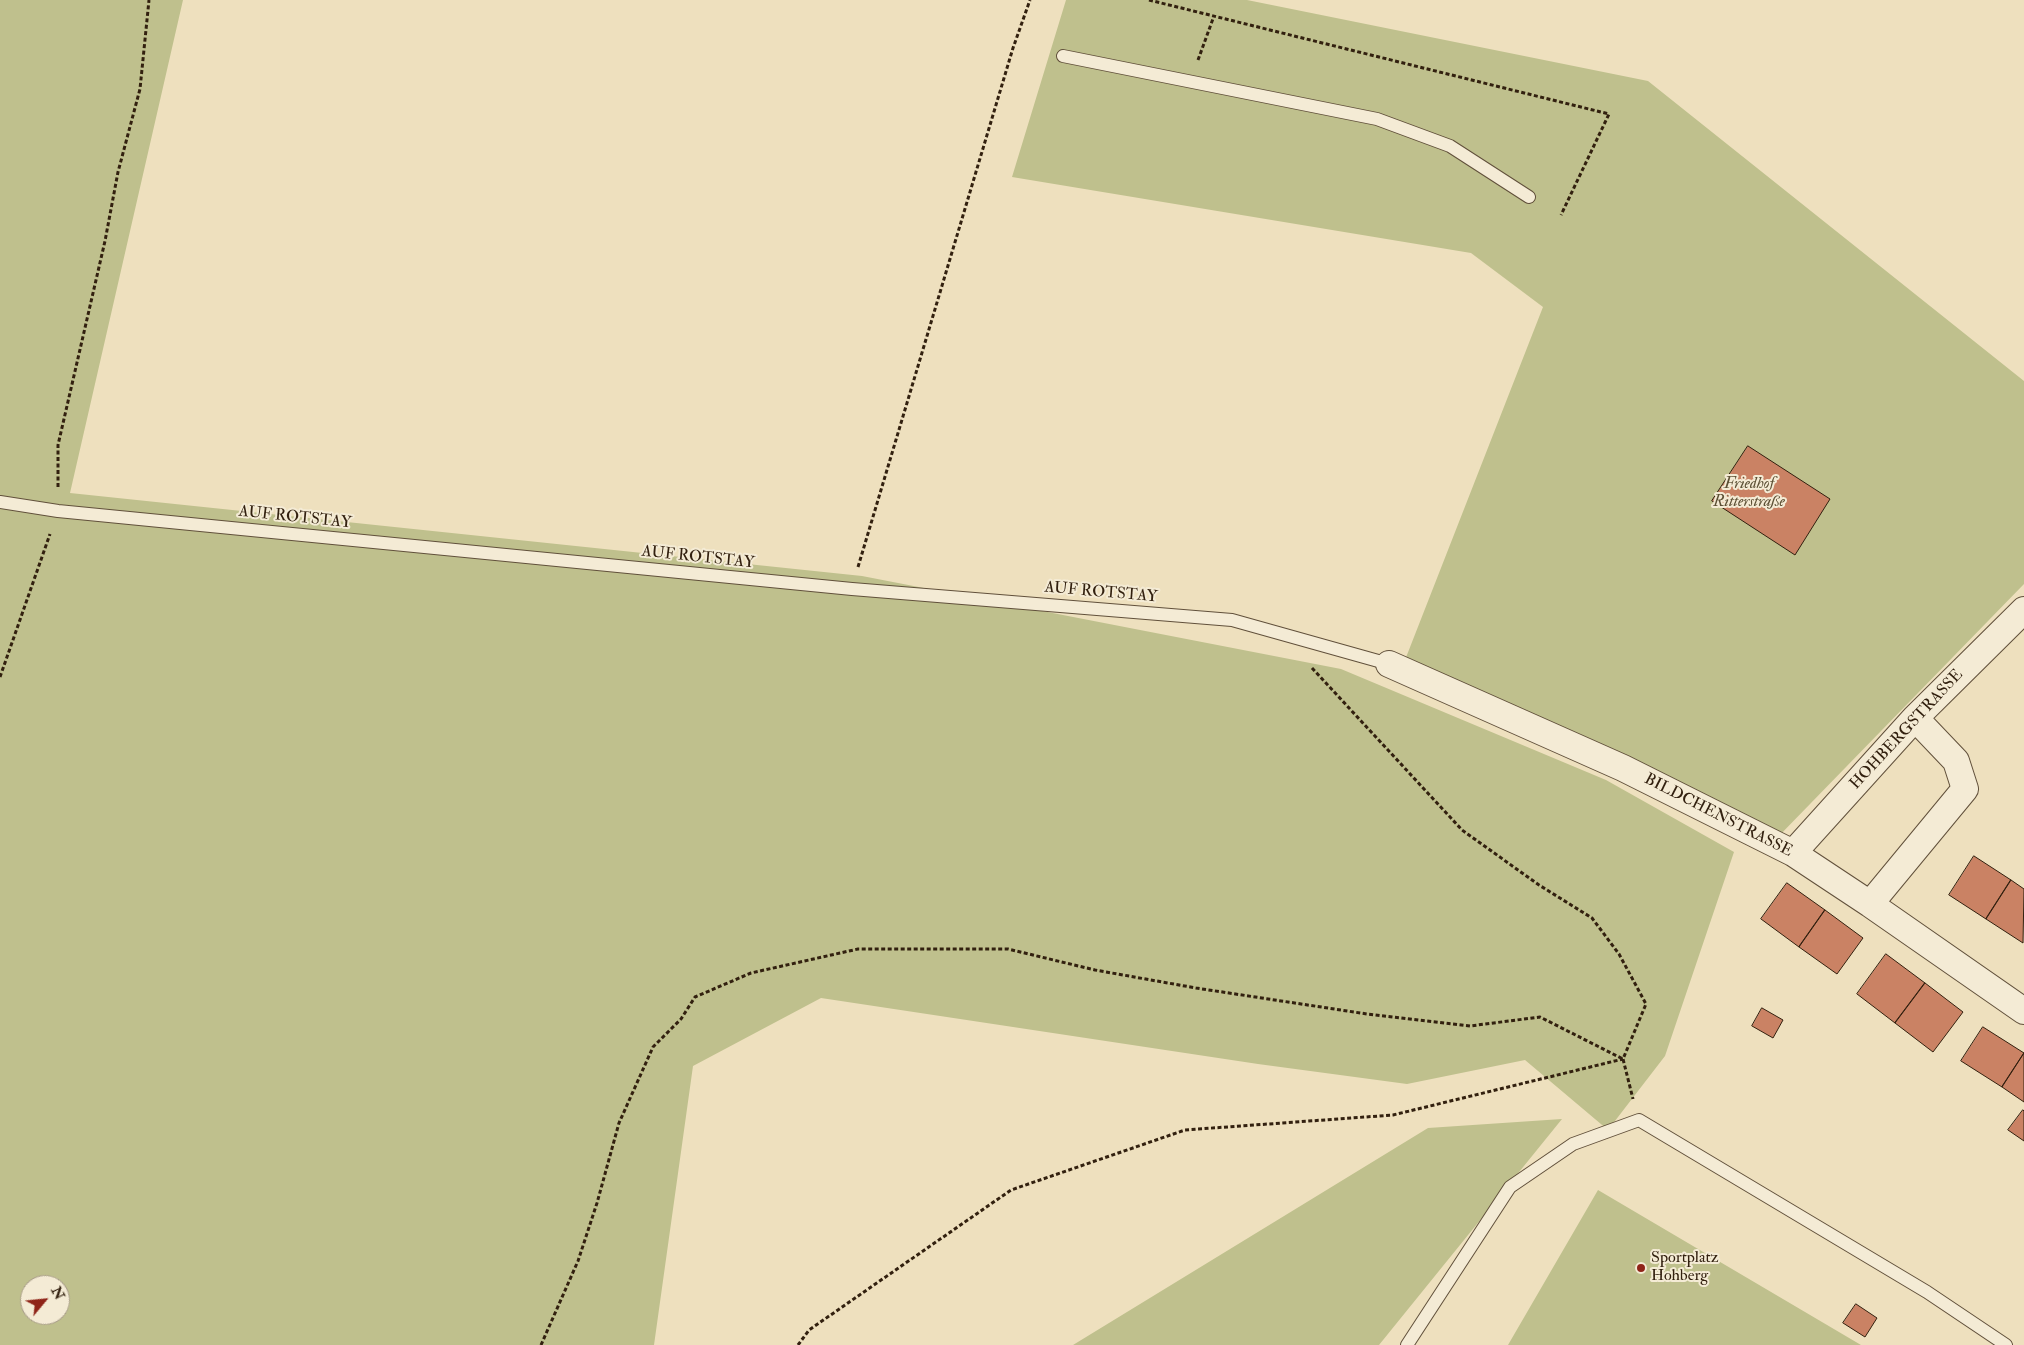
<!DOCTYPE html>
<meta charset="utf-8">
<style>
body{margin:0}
#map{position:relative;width:2024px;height:1345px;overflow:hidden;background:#eee0be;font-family:"IM FELL Double Pica",serif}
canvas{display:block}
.north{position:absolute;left:20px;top:1275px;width:50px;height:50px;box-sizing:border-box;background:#f4ebd5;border:1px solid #a69a86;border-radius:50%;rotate:62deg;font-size:14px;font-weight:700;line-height:20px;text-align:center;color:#32200f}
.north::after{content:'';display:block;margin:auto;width:18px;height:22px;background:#8f2418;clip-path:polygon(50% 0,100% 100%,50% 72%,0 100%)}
</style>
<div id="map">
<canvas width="2024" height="1345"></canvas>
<div class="north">N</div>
</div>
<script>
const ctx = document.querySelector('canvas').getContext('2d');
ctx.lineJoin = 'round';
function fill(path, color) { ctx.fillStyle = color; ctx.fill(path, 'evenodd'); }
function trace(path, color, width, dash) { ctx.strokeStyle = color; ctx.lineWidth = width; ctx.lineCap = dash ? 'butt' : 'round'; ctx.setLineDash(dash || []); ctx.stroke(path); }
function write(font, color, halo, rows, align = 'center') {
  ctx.font = font + ' "IM FELL Double Pica",serif'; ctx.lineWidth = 4; ctx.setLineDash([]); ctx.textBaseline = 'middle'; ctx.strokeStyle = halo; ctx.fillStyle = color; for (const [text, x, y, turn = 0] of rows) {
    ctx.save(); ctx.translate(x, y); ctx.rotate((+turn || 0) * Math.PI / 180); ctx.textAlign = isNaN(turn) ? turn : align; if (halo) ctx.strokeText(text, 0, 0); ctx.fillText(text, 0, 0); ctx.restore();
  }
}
const green = new Path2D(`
 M0,0h183l-113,493 792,83 479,93 265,111 128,72 -69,204 -57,74 -83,-70 -118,24 -149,-20 -437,-66 -128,68 -39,279h-654zM30,1285h30v30h-30z
 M1066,0h181l401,81 376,300v203l-249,256 -370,-180 138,-353 -72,-54 -459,-76z
 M1562,1119l-183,226h-306l355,-217z
 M1598,1190l263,155h-353z`);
const building = new Path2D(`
 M1748,446l82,53 -35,56 -83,-54z
 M1974,856l37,24 -25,39 -37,-24z
 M2011,880l13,9 -1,54 -37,-24z
 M1787,883l38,27 -26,37 -38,-28z
 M1825,910l38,28 -26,36 -38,-27z
 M1886,954l39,29 -30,40 -38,-29z
 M1925,983l38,29 -30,40 -38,-29z
 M1762,1008l21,12 -10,18 -21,-12z
 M1983,1027l41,26 -22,34 -41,-26z
 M2024,1053v49l-22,-15z
 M2023,1110l1,1v30l-16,-11z
 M1856,1304l21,14 -12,19 -22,-14z`);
const path = new Path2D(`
 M1149,0l460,114 -48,101
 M1198,60l16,-44
 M58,487v-42l47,-204 13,-69 22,-83 9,-89
 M858,567l155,-519 17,-48
 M1312,668l150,162 77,55 53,33 27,36 27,50 -23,55 10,40
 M0,677l50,-143
 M541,1345l37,-84 19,-58 22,-80 34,-76 28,-28 14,-22 56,-24 107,-24h150l87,21 101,18 171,26 103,12 70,-9 83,42
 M798,1345l11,-15 202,-140 174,-60 208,-15 230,-56`);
const service = new Path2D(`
 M1063,56l314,63 73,27 79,51
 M0,502l58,9 794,78 380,31 157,44
 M1407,1345l103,-158 63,-43 66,-24 288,172 79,53`);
const minor = new Path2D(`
 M1389,664l234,104 170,85 77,51 154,107
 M1793,853l122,-135 109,-108
 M1870,904l95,-115 -9,-28 -41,-43`);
const markers = [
 [1641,1268,5,"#8f2418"]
];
const parkNames = [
 ["Friedhof",1749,485],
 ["Ritterstraße",1749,503]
];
const streetNames = [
 ["AUF ROTSTAY",295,518,6],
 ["AUF ROTSTAY",698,558,6],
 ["AUF ROTSTAY",1101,593,5],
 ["HOHBERGSTRASSE",1907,730,-47],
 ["BILDCHENSTRASSE",1718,816,27]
];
const poiNames = [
 ["Sportplatz",1651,1259],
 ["Hohberg",1651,1277]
];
fill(green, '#bfc08d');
fill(building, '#ca8264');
trace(building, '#32200f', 1);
trace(service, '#61503b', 14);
trace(minor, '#61503b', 28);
trace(path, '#32200f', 3, [4, 2.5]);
trace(service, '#f4ebd5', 12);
trace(minor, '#f4ebd5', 26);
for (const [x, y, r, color] of markers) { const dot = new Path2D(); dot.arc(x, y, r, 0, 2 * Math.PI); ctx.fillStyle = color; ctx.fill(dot); trace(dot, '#f4ebd5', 2); }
write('italic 16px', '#5c5035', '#f4ebd5', parkNames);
write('16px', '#32200f', '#f4ebd5', streetNames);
write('16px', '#32200f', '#f4ebd5', poiNames, 'left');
</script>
